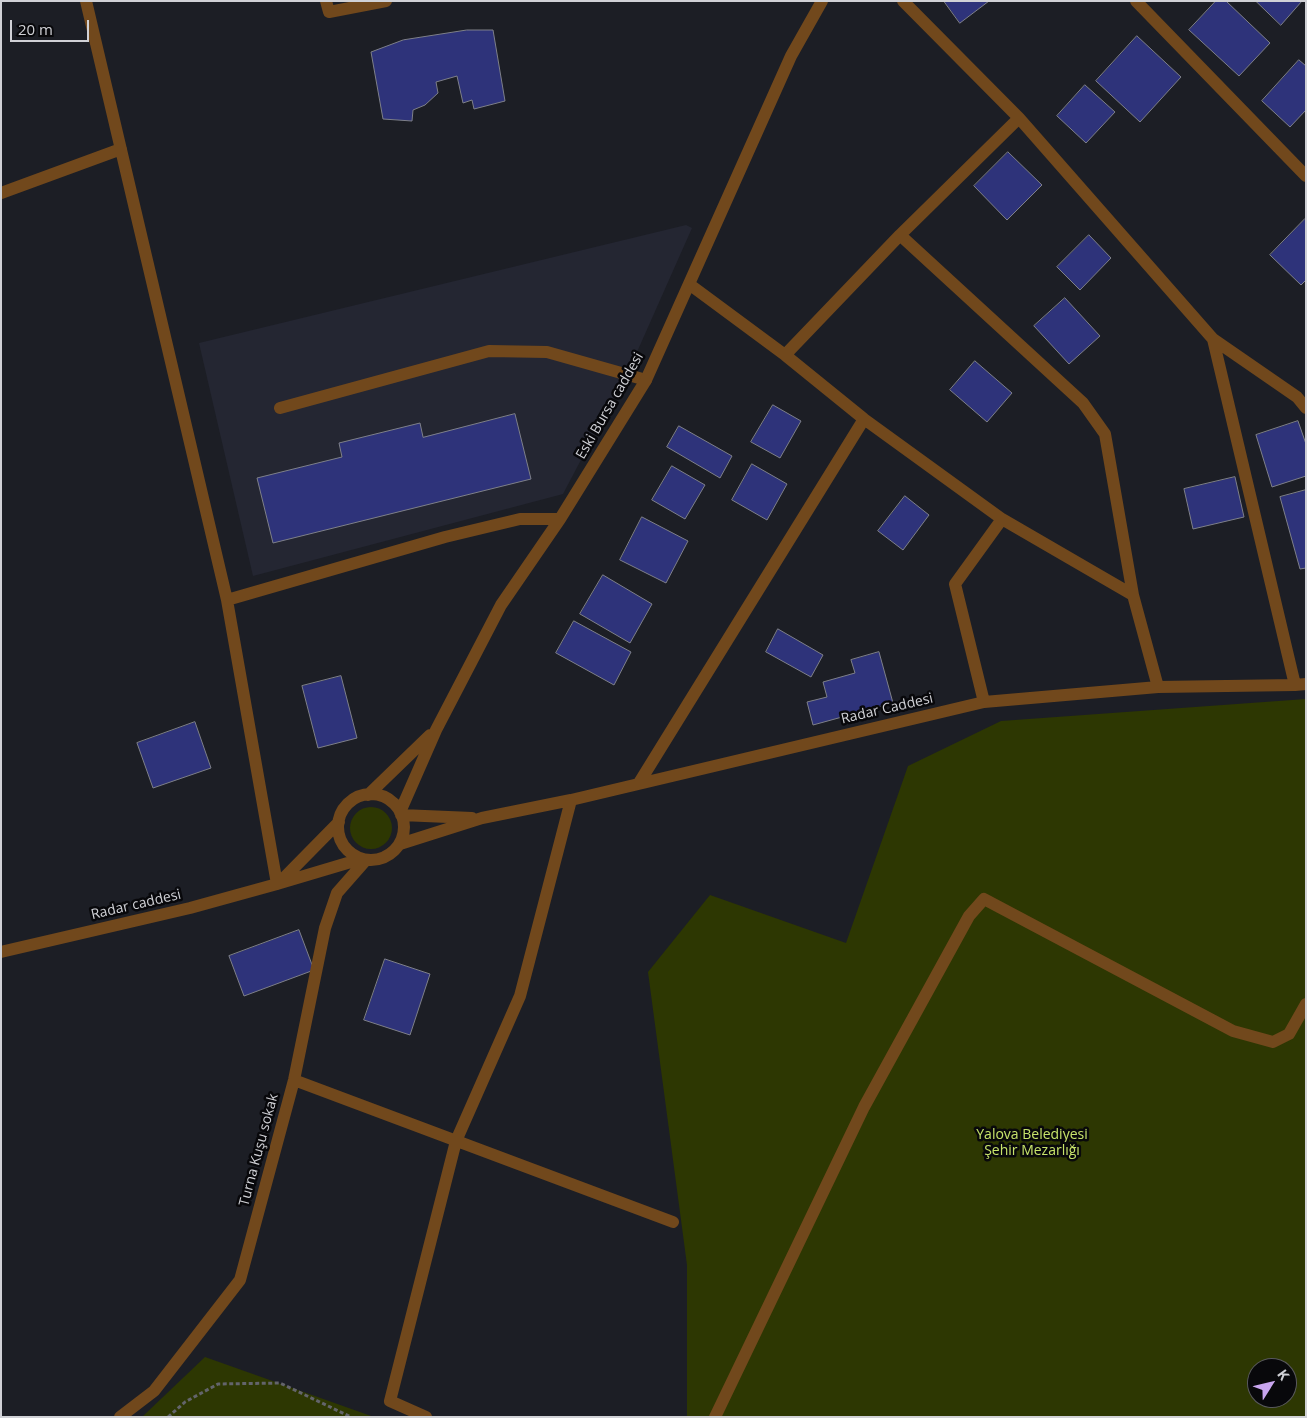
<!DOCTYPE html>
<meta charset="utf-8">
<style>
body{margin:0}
#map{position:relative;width:1307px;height:1418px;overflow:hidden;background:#1c1e25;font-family:"Open Sans",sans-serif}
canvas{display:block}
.frame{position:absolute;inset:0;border:2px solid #d0d1d6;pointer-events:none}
.north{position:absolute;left:1247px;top:1358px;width:50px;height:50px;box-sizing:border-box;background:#08080b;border:1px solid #58585c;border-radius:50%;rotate:54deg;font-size:14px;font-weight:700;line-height:20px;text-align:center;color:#d0d1d6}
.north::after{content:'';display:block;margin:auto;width:18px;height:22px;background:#c8a5ee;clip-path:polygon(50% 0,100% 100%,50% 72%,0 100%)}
.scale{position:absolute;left:10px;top:20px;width:79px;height:22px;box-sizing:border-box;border:2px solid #d0d1d6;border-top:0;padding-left:6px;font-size:15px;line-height:18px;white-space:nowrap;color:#d0d1d6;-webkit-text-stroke:4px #08080b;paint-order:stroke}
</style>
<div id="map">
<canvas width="1307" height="1418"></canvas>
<div class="frame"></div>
<div class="north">K</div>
<div class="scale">20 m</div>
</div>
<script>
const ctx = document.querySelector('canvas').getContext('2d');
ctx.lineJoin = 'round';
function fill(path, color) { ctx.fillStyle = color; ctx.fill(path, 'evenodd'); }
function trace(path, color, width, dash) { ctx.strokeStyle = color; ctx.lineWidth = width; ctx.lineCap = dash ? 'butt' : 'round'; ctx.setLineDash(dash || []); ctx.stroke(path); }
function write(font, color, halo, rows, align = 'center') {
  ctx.font = font + ' "Open Sans",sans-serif'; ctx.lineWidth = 5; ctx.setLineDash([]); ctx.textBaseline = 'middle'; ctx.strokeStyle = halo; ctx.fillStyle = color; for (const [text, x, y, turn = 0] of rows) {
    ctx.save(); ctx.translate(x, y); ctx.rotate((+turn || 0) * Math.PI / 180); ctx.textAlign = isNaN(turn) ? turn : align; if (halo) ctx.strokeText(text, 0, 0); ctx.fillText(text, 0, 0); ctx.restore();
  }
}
const built = new Path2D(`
 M686,225l6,3 -59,133 -70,133 -310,82 -54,-233z`);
const green = new Path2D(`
 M1306,699v718h-619v-152l-39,-293 62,-77 136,48 62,-177 93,-45zM1257,1368h30v30h-30z
 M350 828a21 21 0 1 1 42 0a21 21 0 1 1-42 0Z
 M205,1357l169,60h-232z`);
const building = new Path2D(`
 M944,1h45l-29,22z
 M1216,1h10l44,42 -31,33 -50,-46z
 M1256,1h46l-21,24z
 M467,30h26l12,71 -31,8 -2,-9 -9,3 -6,-27 -21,6 2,11 -13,12 -12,5 -1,11 -29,-2 -12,-67 32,-12z
 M1137,36l44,41 -41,45 -44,-41z
 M1299,60l7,6v44l-16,17 -28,-26z
 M1085,85l30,27 -29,31 -29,-27z
 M1008,152l34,33 -35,35 -33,-34z
 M1305,219l1,1v60l-5,5 -31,-30z
 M1089,235l22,23 -31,32 -23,-23z
 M1065,298l35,38 -31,28 -35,-38z
 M975,361l37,32 -25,29 -37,-32z
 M773,405l28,16 -21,37 -29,-16z
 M515,414l16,65 -258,64 -16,-65 85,-21 -3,-14 81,-20 3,14z
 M1298,421l8,23v32l-34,11 -16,-52z
 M679,426l53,30 -12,22 -53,-31z
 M752,464l35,20 -20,36 -35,-20z
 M672,466l33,19 -20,34 -33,-19z
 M1235,477l9,40 -51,12 -9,-40z
 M1306,490v78l-6,1 -20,-72z
 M905,496l24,19 -26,35 -25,-19z
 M642,517l46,24 -22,42 -46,-23z
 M603,575l49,29 -22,39 -50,-29z
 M574,621l57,31 -17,33 -58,-32z
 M778,629l45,26 -12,22 -45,-25z
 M879,652l14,51 -80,22 -6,-23 20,-5 -4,-15 32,-9 -4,-13z
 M341,676l16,62 -39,10 -16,-62z
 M195,722l16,46 -58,20 -16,-45z
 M299,930l15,40 -70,26 -15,-40z
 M385,959l45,15 -20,61 -46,-15z`);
const path = new Path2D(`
 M168,1417l17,-15 33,-18 62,-1 71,34`);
const service = new Path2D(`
 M280,408l209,-57 58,1 99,28
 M715,1417l149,-310 105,-191 15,-17 249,132 40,11 16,-8 17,-30`);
const minor = new Path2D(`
 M86,1l141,599 50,284
 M326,1l3,11 57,-11
 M903,1l116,117 194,221 82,346
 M1136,1l170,175
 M1,193l120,-44
 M900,235l183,168 22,31 28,161 25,92
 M689,284l96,71 79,64 138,100 131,76
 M1213,339l84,58 9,11
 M785,355l115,-120 119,-117
 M227,600l218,-63 75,-18h40
 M984,702l-29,-118 47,-65
 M639,783l225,-364
 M338 827a33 33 0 1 1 66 0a33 33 0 1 1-66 0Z
 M368,795l62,-60
 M400,812l36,-82 65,-125 59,-86 86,-139 145,-324 31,-55
 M401,815l71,3
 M400,844l82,-26 89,-18 413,-98 174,-15 137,-2 11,-1
 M279,883l60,-61
 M1,952l189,-44 87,-24 84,-25
 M294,1080l379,142
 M120,1417l34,-26 86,-111 54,-200 31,-152 12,-35 29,-33
 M426,1417l-36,-16 66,-260 64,-145 51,-196`);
const streetNames = [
 ["Eski Bursa caddesi",610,406,-60],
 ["Radar Caddesi",887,709,-13],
 ["Radar caddesi",136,905,-13],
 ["Turna Kuşu sokak",259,1150,-75]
];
const parkNames = [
 ["Yalova Belediyesi",1032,1135],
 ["Şehir Mezarlığı",1032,1151]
];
fill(built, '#242632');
fill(green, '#2d3702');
fill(building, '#2e337a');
trace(building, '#7e8089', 1);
trace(path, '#63646b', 3, [4, 2.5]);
trace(service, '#71481c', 12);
trace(minor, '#71481c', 12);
write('14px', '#d0d1d6', '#08080b', streetNames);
write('14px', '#c8e46b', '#08080b', parkNames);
</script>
